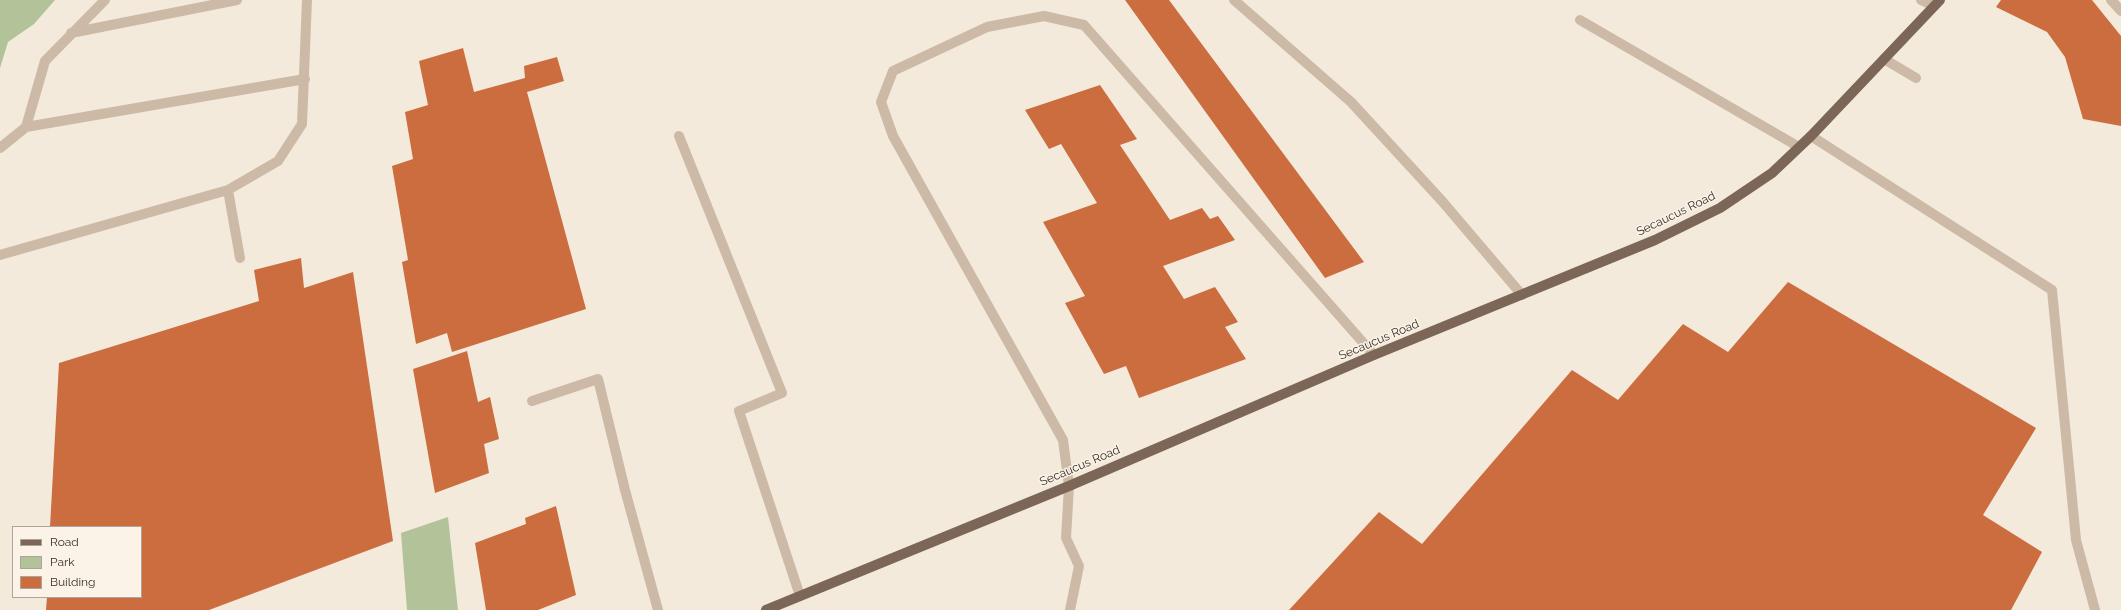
<!DOCTYPE html>
<style>
body{margin:0}
#map{position:relative;width:2121px;height:610px;overflow:hidden;background:#f3eadb;font-family:Raleway,sans-serif}
canvas{display:block}
.legend{position:absolute;left:12px;top:526px;width:130px;height:72px;box-sizing:border-box;background:#fbf3e8;border:1px solid #ada49b;margin:0;padding:5px 7px;list-style:none;font-size:12px;color:#382e27}
.legend li{display:flex;align-items:center;gap:8px;height:20px}
.legend b{width:20px;border:1px solid #ada49b}
</style>
<div id="map">
<canvas width="2121" height="610"></canvas>
<ul class="legend">
<li><b style="height:5px;background:#7b6658"></b>Road</li>
<li><b style="height:11px;background:#b2c39a"></b>Park</li>
<li><b style="height:11px;background:#cc6d40"></b>Building</li>
</ul>
</div>
<script>
const ctx = document.querySelector('canvas').getContext('2d');
ctx.lineJoin = 'round';
function fill(path, color) { ctx.fillStyle = color; ctx.fill(path, 'evenodd'); }
function trace(path, color, width, dash) { ctx.strokeStyle = color; ctx.lineWidth = width; ctx.lineCap = dash ? 'butt' : 'round'; ctx.setLineDash(dash || []); ctx.stroke(path); }
function write(font, color, halo, rows, align = 'center') {
  ctx.font = font + ' Raleway,sans-serif'; ctx.lineWidth = 3; ctx.setLineDash([]); ctx.textBaseline = 'middle'; ctx.strokeStyle = halo; ctx.fillStyle = color; for (const [text, x, y, turn = 0] of rows) {
    ctx.save(); ctx.translate(x, y); ctx.rotate((+turn || 0) * Math.PI / 180); ctx.textAlign = isNaN(turn) ? turn : align; if (halo) ctx.strokeText(text, 0, 0); ctx.fillText(text, 0, 0); ctx.restore();
  }
}
const green = new Path2D(`
 M0,0h55l-21,24 -26,18 -8,26z
 M448,517l10,93h-51l-6,-77z`);
const building = new Path2D(`
 M1125,0h44l195,262 -39,16z
 M2001,0h91l29,36v90l-38,-7 -18,-62 -18,-25 -51,-25z
 M463,48l11,44 51,-14 -1,-12 33,-9 7,24 -37,11 59,217 -134,43 -5,-19 -31,11 -14,-82 6,-2 -16,-94 21,-7 -8,-47 23,-7 -9,-44z
 M1100,85l37,54 -17,6 50,75 32,-12 8,11 8,-3 17,24 -72,26 21,33 31,-12 23,35 -13,5 21,32 -107,39 -13,-32 -22,8 -39,-71 20,-7 -42,-74 54,-19 -36,-59 -12,5 -24,-39z
 M301,258l3,30 49,-16 40,269 -184,69h-163l1,-13h94v-70h-91l9,-164 200,-62 -5,-31z
 M1788,282l248,146 -53,87 59,37 -31,58h-722l90,-98 43,32 150,-174 46,30 65,-76 45,28z
 M467,351l11,51 12,-5 9,42 -15,5 5,29 -54,20 -22,-124z
 M556,506l20,89 -38,15h-52l-11,-67 51,-19 -1,-6z`);
const minor = new Path2D(`
 M1234,0l117,102 91,99 80,94
 M1921,0l13,6
 M2111,0l10,11
 M1580,20l219,127
 M71,33l166,-33
 M1884,59l32,19
 M26,127l19,-66 60,-61
 M679,136l103,257 -43,18 61,185
 M1811,136l241,154 24,250 19,70
 M0,148l26,-21 279,-48
 M228,190l12,68
 M0,255l228,-65 50,-29 24,-37 5,-124
 M532,401l66,-22 27,111 33,120
 M1070,610l9,-44 -13,-28 3,-52 -6,-46 -170,-304 -12,-34 12,-31 94,-44 57,-11 40,9 290,330`);
const major = new Path2D(`
 M766,610l303,-124 305,-131 281,-115 65,-32 52,-35 39,-37 129,-136`);
const streetNames = [
 ["Secaucus Road",1676,214,-26],
 ["Secaucus Road",1379,340,-23],
 ["Secaucus Road",1080,466,-23]
];
fill(green, '#b2c39a');
fill(building, '#cc6d40');
trace(minor, '#ccbaa6', 10);
trace(major, '#7b6658', 10);
write('12px', '#382e27', '#fbf3e8', streetNames);
</script>
